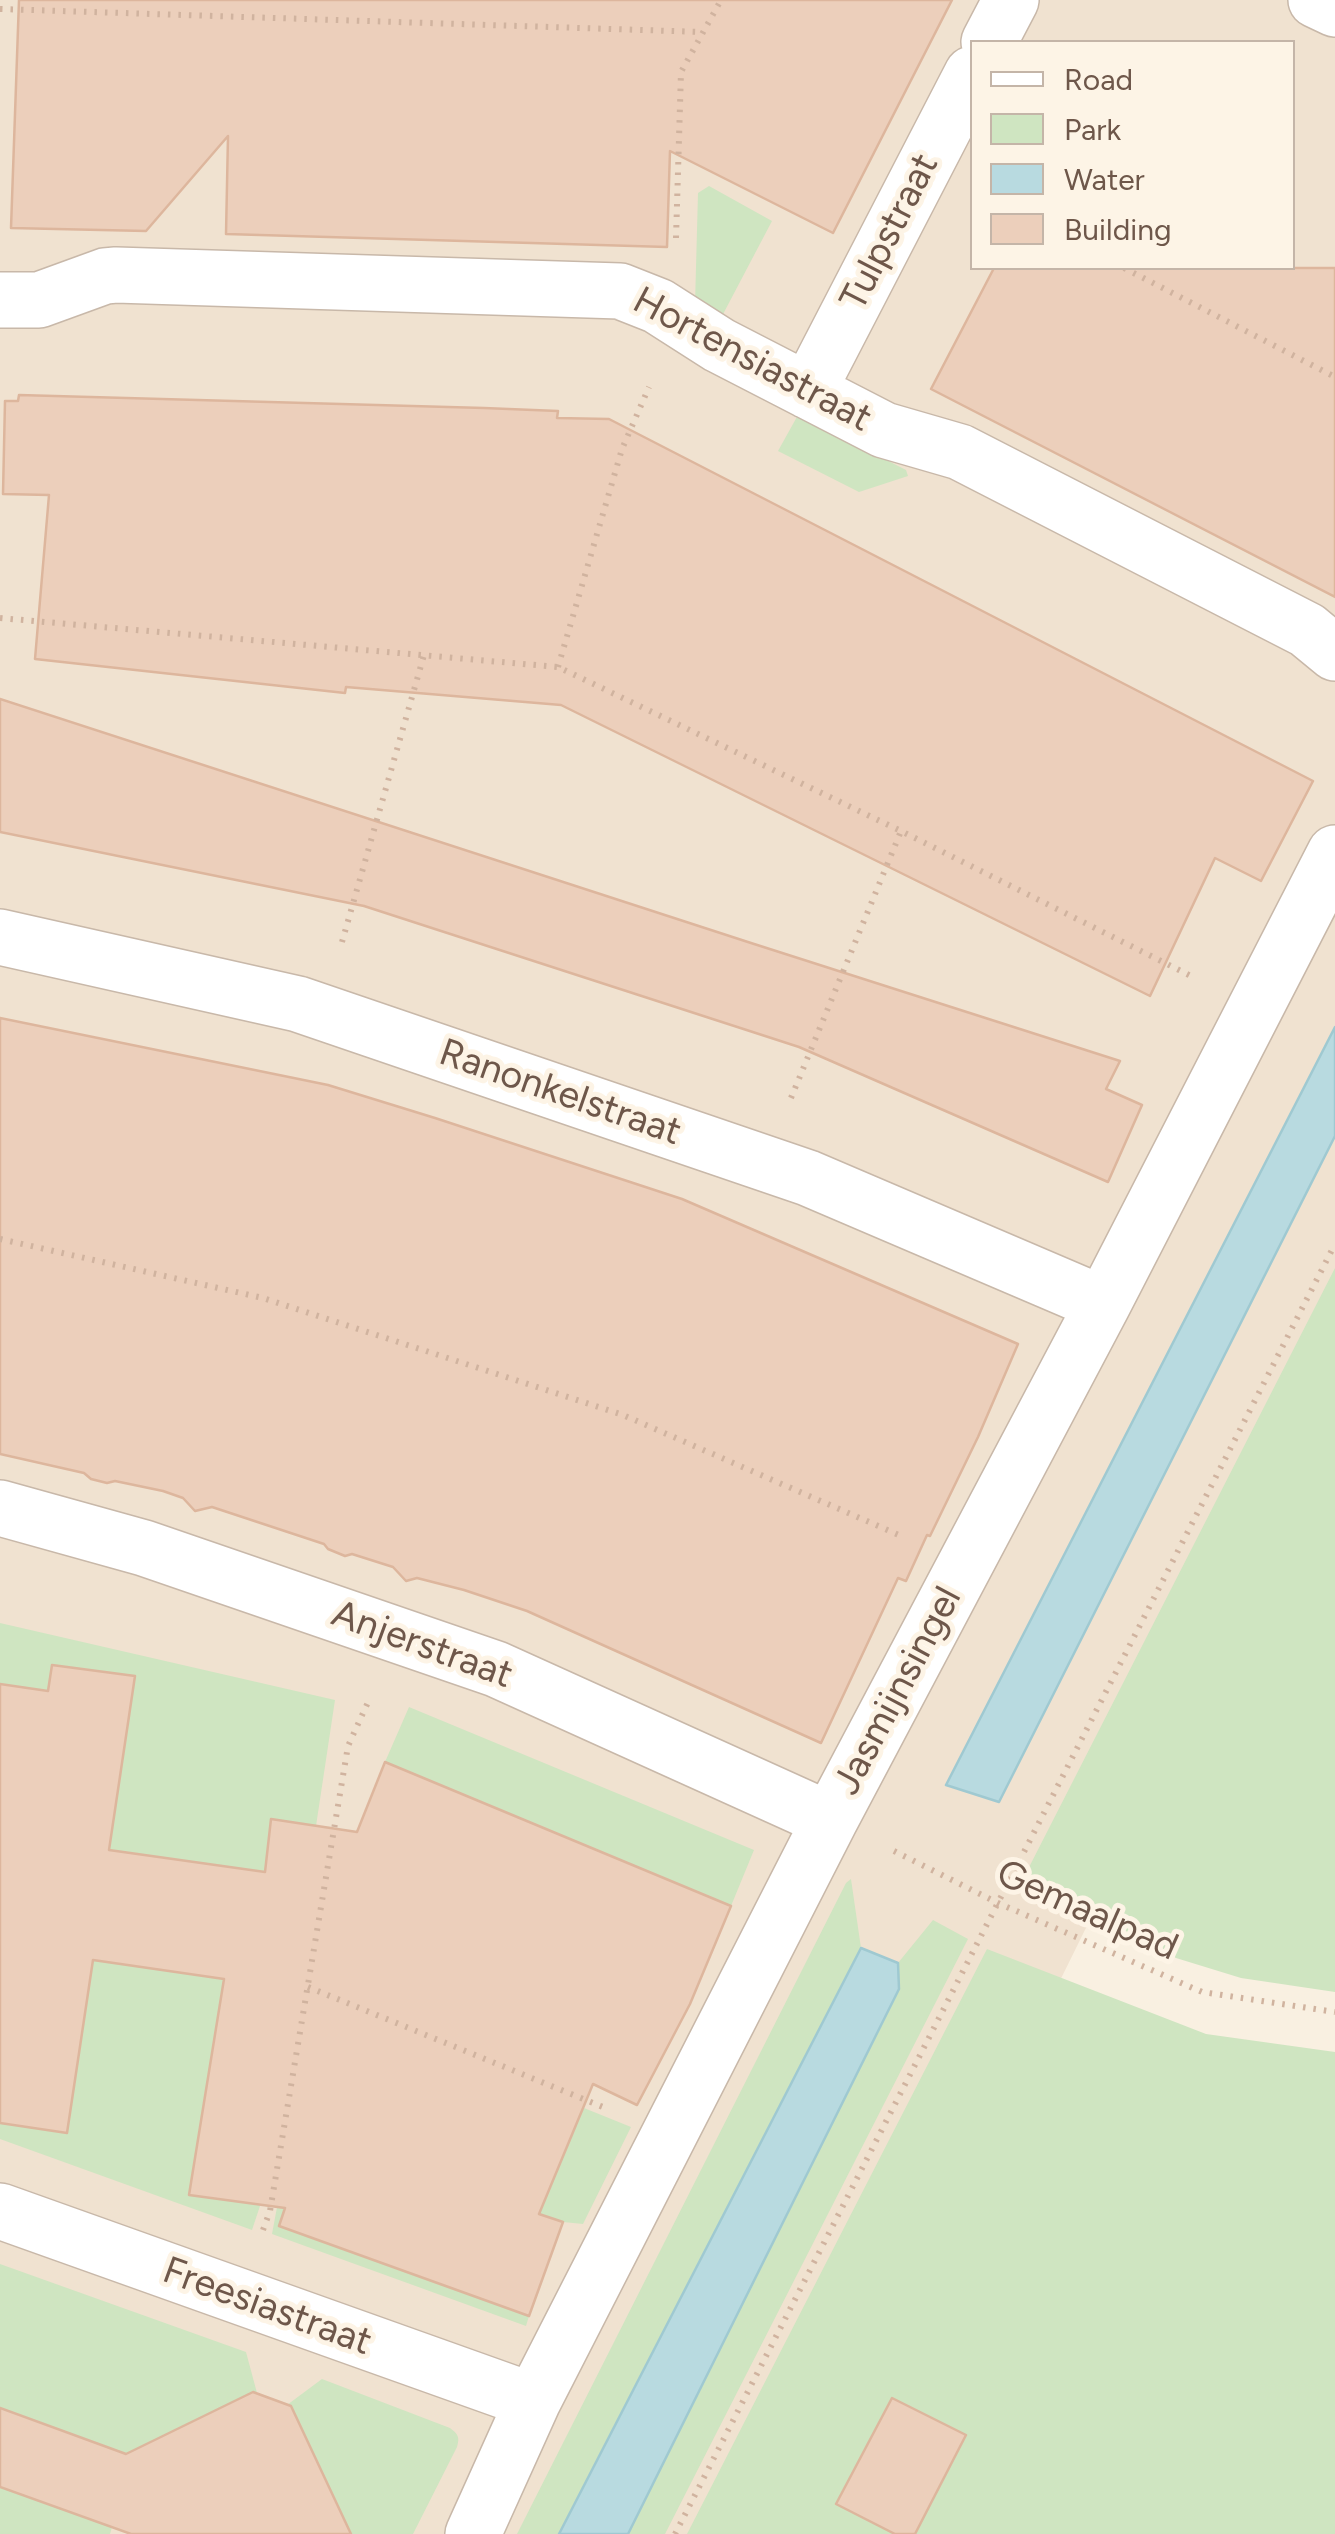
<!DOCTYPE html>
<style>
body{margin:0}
#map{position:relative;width:1335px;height:2534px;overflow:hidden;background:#f9f0e1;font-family:Figtree,sans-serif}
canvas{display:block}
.legend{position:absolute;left:970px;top:40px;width:325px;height:230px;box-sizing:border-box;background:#fdf4e6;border:2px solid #c4b5a8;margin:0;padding:12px 18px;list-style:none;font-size:30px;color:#6e574a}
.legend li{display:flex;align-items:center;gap:20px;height:50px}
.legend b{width:50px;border:2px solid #c4b5a8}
</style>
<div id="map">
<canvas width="1335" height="2534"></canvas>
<ul class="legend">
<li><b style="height:12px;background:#fff"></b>Road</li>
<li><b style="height:28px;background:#cfe5c1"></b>Park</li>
<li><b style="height:28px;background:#b8dae0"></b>Water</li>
<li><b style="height:28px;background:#eccfbb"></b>Building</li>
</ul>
</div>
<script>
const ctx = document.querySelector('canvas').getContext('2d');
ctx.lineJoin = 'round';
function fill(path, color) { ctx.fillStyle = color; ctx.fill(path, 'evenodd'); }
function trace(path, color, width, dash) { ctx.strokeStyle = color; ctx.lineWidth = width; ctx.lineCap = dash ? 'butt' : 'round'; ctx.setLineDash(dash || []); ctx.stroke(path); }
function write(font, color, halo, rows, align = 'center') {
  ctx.font = font + ' Figtree,sans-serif'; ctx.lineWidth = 10; ctx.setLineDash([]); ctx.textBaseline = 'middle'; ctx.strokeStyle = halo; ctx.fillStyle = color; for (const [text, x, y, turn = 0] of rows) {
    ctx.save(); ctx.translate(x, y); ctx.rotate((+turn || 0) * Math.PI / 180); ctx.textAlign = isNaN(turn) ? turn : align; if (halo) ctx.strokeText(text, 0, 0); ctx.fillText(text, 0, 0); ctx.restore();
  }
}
const residential = new Path2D(`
 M0,0h1335v1423l-548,1111h-787zM972,42h320v226h-320z`);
const green = new Path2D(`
 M709,186l63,35 -51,97 -26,-14 3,-111z
 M798,415l108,55 2,6 -49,16 -81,-41z
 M1335,1268v724l-94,-14 -65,-20 -41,-23 -74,-32 -38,-24z
 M0,1623l335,77 -27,179 -199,-29 21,-144 -42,-37 -35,-4 -5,26 -48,-7z
 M409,1707l345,143 -23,56 -346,-144z
 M851,1879l10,69 -302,586h-42l329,-651z
 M933,1920l35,19 -303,595h-37l271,-545 -1,-26z
 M987,1949l219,85 129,18v482h-648z
 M93,1960l198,29 -31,217 -8,24 -252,-91v-16l66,10zM205,2092l63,9 -6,42 -63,-10z
 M315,2003l256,133 13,-28 47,19 -48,97 -20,-2 -249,-90 -34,94 249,90 -3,10 -254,-92z
 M0,2264l246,88 11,41 -11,29 -33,-11 -69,34 -6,13 -138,-50z
 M322,2379l128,49c8,6 10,9 7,19l-44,87h-77l6,-19 -33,-70 -33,-11 11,-29z
 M0,2487l112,40 -2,7h-110z`);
const water = new Path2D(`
 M1335,1027v109l-336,666 -53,-17z
 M861,1948l37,15 1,26 -271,545h-69z`);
const building = new Path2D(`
 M19,0h933l-119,233 -163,-82 -3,96 -441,-13 2,-98 -82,95 -135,-3z
 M994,268h341v329l-404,-208z
 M19,395l465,13 74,3 -1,7 52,1 704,362 -52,100 -46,-23 -65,138 -589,-291 -215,-18 -1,6 -310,-34 14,-164 -46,-1 2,-93h13z
 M0,699l751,244 369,118 -14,28 36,16 -34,77 -309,-135 -435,-141 -364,-74z
 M0,1018l328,67 107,33 247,81 336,145 -40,93 -48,99 -3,-1 -21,46 -8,-3 -77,165 -294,-132 -63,-21 -47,-12 -11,3 -13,-14 -41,-13 -7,2 -17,-7 -4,-5 -112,-37 -17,4 -12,-13 -20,-7 -48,-10 -8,2 -16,-4 -7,-6 -84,-19z
 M52,1665l83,11 -26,174 156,22 6,-53 86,13 28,-70 346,144 -41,98 -53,101 -44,-21 -54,130 24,8 -34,94 -250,-90 6,-18 -96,-13 35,-216 -131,-19 -26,173 -67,-10v-439l48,7z
 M253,2392l38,14 60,128h-220l-131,-47v-79l126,46z
 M892,2398l74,37 -51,99h-20l-59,-30z`);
const path = new Path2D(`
 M0,9l703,23
 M676,238l5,-166 40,-72
 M1124,268l211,109
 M0,618l558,49 343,164 290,145
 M558,667l64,-218 27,-62
 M342,942l82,-287
 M791,1098l110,-267
 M0,1239l263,59 360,117 276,120
 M894,1851l104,52 204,89 133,20
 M308,1987l295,120
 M263,2230l7,-19 78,-465 21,-46
 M675,2534l660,-1290`);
const minor = new Path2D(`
 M1316,0l19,9
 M989,42l22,-42
 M0,300h39l66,-24 11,-1 504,16 38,15 61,39 165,85 76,22 347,178 28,23
 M808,391l164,-317
 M0,937l298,67 510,174 295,126
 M0,1508l144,40 352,121 334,151
 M0,2211l533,190
 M473,2534l60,-133 297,-581 273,-516 232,-451`);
const streetNames = [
 ["Tulpstraat",890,232,-63],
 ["Hortensiastraat",752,360,28],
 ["Ranonkelstraat",560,1093,19],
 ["Anjerstraat",422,1645,20],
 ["Jasmijnsingel",898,1691,-62],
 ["Gemaalpad",1087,1911,24],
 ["Freesiastraat",267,2307,20]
];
fill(residential, '#f0e2d0');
fill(green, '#cfe5c1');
fill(water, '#b8dae0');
trace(water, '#9fc9d1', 2.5);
fill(building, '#eccfbb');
trace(building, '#ddb69d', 2.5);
trace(minor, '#c8b8a9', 58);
trace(path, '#d0b39f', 6, [2.5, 8]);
trace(minor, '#fff', 55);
write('38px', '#6e574a', '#fdf4e6', streetNames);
</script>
